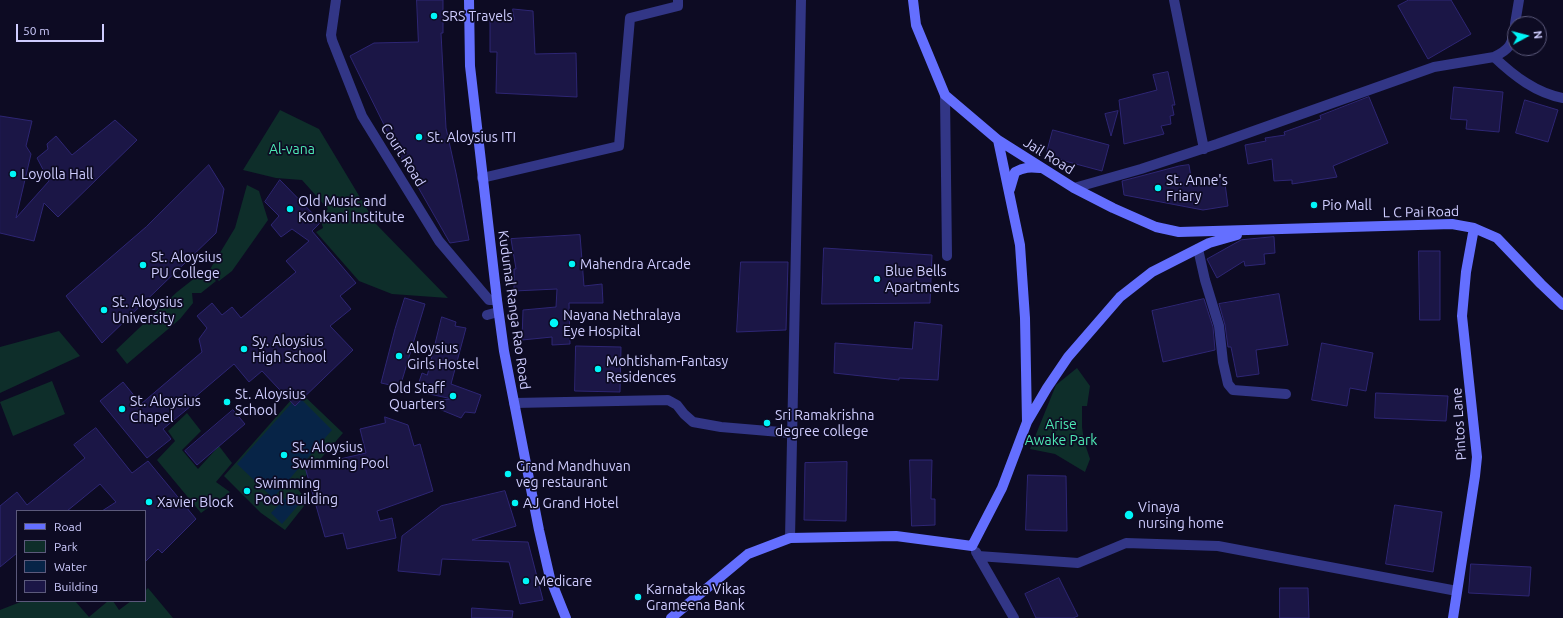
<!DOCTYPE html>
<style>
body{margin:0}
#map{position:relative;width:1563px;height:618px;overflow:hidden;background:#0d0b23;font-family:Ubuntu,sans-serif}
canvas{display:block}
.legend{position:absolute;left:16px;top:510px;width:130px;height:92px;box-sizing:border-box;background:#0d0b23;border:1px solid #5b597b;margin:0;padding:5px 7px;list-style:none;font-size:12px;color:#cfcdff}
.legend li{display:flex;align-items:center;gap:8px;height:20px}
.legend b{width:20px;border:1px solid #5b597b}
.north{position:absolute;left:1507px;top:16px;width:40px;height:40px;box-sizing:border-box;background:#0d0b23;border:1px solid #5b597b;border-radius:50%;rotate:83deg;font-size:11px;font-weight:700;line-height:16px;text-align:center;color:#cfcdff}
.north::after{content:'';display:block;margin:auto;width:14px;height:18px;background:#00f6f8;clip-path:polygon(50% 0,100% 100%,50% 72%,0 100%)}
.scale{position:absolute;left:16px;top:24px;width:88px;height:18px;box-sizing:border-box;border:2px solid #cfcdff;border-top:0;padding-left:5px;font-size:12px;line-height:14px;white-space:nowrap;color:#cfcdff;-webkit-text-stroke:3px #0d0b23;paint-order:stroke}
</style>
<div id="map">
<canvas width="1563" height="618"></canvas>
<ul class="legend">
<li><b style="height:5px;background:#646fff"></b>Road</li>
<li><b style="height:11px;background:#0e2e2a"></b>Park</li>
<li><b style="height:11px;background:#072447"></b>Water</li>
<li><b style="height:11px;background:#1b1646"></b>Building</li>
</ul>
<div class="north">N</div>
<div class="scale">50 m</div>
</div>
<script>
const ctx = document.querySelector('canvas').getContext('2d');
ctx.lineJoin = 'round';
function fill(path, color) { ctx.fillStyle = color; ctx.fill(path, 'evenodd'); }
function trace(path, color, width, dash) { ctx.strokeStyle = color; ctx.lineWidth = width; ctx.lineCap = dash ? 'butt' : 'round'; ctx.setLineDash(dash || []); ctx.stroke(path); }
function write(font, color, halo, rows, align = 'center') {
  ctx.font = font + ' Ubuntu,sans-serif'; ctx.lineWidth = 3.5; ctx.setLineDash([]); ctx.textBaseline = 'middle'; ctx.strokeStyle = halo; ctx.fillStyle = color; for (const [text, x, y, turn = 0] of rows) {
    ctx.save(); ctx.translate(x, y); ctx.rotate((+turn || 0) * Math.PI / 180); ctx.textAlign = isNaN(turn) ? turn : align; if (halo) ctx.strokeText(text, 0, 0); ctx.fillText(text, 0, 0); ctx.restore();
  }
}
const green = new Path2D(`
 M280,110l39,19 57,95 72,74 -56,-4 -33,-13 -43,-49 7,-4 -3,-11 8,-8 -26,-29 -26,-2 -33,-8z
 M247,185l12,6 9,29 -36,51 -13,10 -10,-10 26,-43z
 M205,270l11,11 -15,12h-9l1,10 -13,16 -53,45 -11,-14 61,-58z
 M59,331l21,25 -80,37v-46z
 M1077,368l13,18 -3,20h-5v21l2,14 6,18 -5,13 -30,-18 -25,-5 26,-64z
 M52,381l13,33 -52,22 -13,-34z
 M299,391l44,42 -47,54 8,10v9l-19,24 -24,-17 -37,-37z
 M187,413l14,18 -19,19 16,19 21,-23 13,17 -16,19 14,10 -29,21 -44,-53 18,-19 -7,-10z
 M148,588l25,30h-173v-8l23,-9h52l14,16 19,-16h5l6,9 12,-9h14v-10z`);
const water = new Path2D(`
 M298,396l34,34 -59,68 -36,-34z
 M290,493l11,9 -19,22 -11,-11z`);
const building = new Path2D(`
 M417,0h26v33h-2l5,95 10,45 13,67 -19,3 -56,-98 -44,-89 24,-13 44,-1z
 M1409,0h42l20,34 -43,25 -30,-53z
 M513,9l20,2 2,43 41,-1 1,44 -81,-4 1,-41h-7v-34l24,2z
 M1168,72l7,33h-3l2,10 -4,1 1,8 -10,2 3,8 -40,10 -5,-44 38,-10 -4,-15z
 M1454,87l49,5 -4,40 -33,-3 1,-9 -16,-1z
 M1369,97l19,46 -55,23 4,11 -45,7v-4l-18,1 -2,-22 -24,5 -3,-19 21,-4 -1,-3 20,-3 -1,-3 37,-13 -1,-3z
 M1525,100l33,10 -10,32 -32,-9z
 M1118,111l-7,25 -6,-22z
 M0,116l32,5 -6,25 5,8 -15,64 33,-37 -12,-23 11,-9 -1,-5 9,-8 16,19 43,-35 22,20 -79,77 -14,-14 -10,38 -34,-8z
 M1053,130l56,15 -7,26 -56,-15z
 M209,165l15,24 -8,44 -114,110 -36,-47 80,-69z
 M1189,165l3,18 32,-7 4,30 -25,4 -79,-15 -2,-14 57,-15z
 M280,180l41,42 -9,9 44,52 -16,13 11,13 -21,17 23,24 -58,56 -33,-35 -13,11 -15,-18 -46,39 3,3 -28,23 8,10 -24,19 -47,-57 23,-19 18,22 61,-52 -3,-13 8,-11 -10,-12 15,-13 10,12 10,-8 9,11 55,-46 -10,-11 23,-20 -17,-12 -11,8 -10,-12 8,-9 -14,-14z
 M580,235l4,51 18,-2 1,19h-34l1,41 -18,1v-8l-30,3 1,-30 33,-3 1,-18 -43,2v-22h2l-5,-30z
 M1274,237l1,16 -11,1 1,10 -20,2 -1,-5 -27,17 -10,-19 34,-19z
 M824,248l108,7 -2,48 -108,1z
 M1419,251h21v69h-20z
 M741,262h47l-2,68 -49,2z
 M1279,294l9,51 -32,5 3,24 -22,3 -6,-30h-3l-3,-22 -6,-21z
 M405,298l20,6 -25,83 -19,-4 14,-54z
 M1204,299l9,28 2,23 -52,12 -11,-51z
 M442,317l14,5 -1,4 11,2 -15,56 30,11 -6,18 -10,-1 -4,6 -39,-16 30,-3 -36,-8 6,-18 5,2z
 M915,322l27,3 -4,55 -39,-2v2l-65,-7 1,-30 77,6z
 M1322,343l51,10 -7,38 -16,-3 -3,18 -35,-6z
 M576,346l45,1 -1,45 -45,-1z
 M1376,393l72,3 -2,25 -71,-3z
 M233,410l12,14 -48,41 -12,-14z
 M385,417l23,8 6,21 6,-2 13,47 -56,20 3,10 12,-3 4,20 -49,11 -4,-16 -18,4 -20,-70 61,-14 -6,-24 25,-6z
 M96,428l36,45 16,-12 48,58 -34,34 -4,-4 -13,13v-51h-43l14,-9 -16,-18 -33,27h-50v42l-17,14v-61l17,-14 10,13 58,-47 -11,-13z
 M910,460h22l-1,39h4v26l-23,1z
 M847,462l-1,59 -42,-1 1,-57z
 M1028,475l38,1 1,55 -41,-1z
 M505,491l11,35 -44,14 56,2 15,58 -23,4 -11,-42 -67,-3 -2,16 -42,-4 4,-35 39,-30z
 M1395,505l47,7 -9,60 -47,-8z
 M1471,564l60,3 -2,29 -60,-3z
 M1059,578l19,38 -5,2h-37l-11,-24z
 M1280,588h28l1,30h-29z
 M472,608l41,3 -1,7h-40z`);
const street = new Path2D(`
 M336,0l-5,35 1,5 30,76 77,125 50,59h8
 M1174,0l30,149
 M1515,24l4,-24
 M1494,57c16,-8 18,-12 21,-30
 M945,95l2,161
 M482,178l137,-32 11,-128 48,-12v-6
 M1074,188l67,-19 76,-25 217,-77 60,-10c20,19 42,36 69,41
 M1198,249l7,31 14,46 4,36 5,22 5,6 53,4
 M487,315l11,-3
 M514,403l154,-3 9,5 7,9 9,8 28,5 71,6
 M790,538l11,-538
 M976,552l38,66
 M978,556l100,7 48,-20 92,3 239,45`);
const secondary = new Path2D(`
 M469,0l1,66 27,234 7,51 35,179 11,48 16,40
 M913,0l3,25 29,70 53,45 76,48 39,20 43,19 23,5 273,-8 22,4 23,10 44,46 22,21
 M1010,189l5,-17c9,-5 15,-5 25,-4
 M1027,422l20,-34 21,-31 52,-60 32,-25 57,-29 28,-8
 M671,618l77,-64 42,-16 106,-2 76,10 30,-58 25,-66 -2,-104 -5,-73 -22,-105
 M1453,618l22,-142 2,-19 -15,-141 4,-44 8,-44`);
const markers = [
 [434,16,4,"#00f6f8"],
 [419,137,4,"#00f6f8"],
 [13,174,4,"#00f6f8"],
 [1158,188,4,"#00f6f8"],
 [1314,205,4,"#00f6f8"],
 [290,209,4,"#00f6f8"],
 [572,264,4,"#00f6f8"],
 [143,265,4,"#00f6f8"],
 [877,279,4,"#00f6f8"],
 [104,310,4,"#00f6f8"],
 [554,323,5,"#00f6f8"],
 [244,349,4,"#00f6f8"],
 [399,356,4,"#00f6f8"],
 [598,369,4,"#00f6f8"],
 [453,396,4,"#00f6f8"],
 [227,402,4,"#00f6f8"],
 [122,409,4,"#00f6f8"],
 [767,423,4,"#00f6f8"],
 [284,455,4,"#00f6f8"],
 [508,474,4,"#00f6f8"],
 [247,491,4,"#00f6f8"],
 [149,502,4,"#00f6f8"],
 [515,503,4,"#00f6f8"],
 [1129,515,5,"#00f6f8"],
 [526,581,4,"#00f6f8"],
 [638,597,4,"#00f6f8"]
];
const poiNames = [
 ["SRS Travels",442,16],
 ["St. Aloysius ITI",427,137],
 ["Loyolla Hall",21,174],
 ["St. Anne's",1166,180],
 ["Friary",1166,196],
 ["Old Music and",298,201],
 ["Konkani Institute",298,217],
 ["Pio Mall",1322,205],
 ["St. Aloysius",151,257],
 ["PU College",151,273],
 ["Mahendra Arcade",580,264],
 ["Blue Bells",885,271],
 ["Apartments",885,287],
 ["St. Aloysius",112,302],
 ["University",112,318],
 ["Nayana Nethralaya",563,315],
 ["Eye Hospital",563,331],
 ["Sy. Aloysius",252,341],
 ["High School",252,357],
 ["Aloysius",407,348],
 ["Girls Hostel",407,364],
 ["Mohtisham-Fantasy",606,361],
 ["Residences",606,377],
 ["Old Staff",445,388,"right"],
 ["Quarters",445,404,"right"],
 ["St. Aloysius",235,394],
 ["School",235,410],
 ["St. Aloysius",130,401],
 ["Chapel",130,417],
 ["Sri Ramakrishna",775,415],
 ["degree college",775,431],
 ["St. Aloysius",292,447],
 ["Swimming Pool",292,463],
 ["Grand Mandhuvan",516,466],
 ["veg restaurant",516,482],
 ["Swimming",255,483],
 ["Pool Building",255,499],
 ["Xavier Block",157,502],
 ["AJ Grand Hotel",523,503],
 ["Vinaya",1138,507],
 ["nursing home",1138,523],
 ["Medicare",534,581],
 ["Karnataka Vikas",646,589],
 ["Grameena Bank",646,605]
];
const parkNames = [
 ["Al-vana",292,149],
 ["Arise",1061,424],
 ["Awake Park",1061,440]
];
const streetNames = [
 ["Court Road",403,155,58],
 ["Jail Road",1049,156,32],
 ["L C Pai Road",1421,212,-1],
 ["Kudumal Ranga Rao Road",514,310,82],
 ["Pintos Lane",1459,424,-94]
];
fill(green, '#0e2e2a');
fill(water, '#072447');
fill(building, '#1b1646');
trace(building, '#2e2674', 1);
trace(street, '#323686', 10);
trace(secondary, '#646fff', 10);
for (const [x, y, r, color] of markers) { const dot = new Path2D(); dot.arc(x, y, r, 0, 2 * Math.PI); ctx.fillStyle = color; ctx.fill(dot); trace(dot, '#0d0b23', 1.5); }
write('14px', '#cfcdff', '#0d0b23', poiNames, 'left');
write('14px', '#4eeab5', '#0d0b23', parkNames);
write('14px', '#cfcdff', '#0d0b23', streetNames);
</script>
